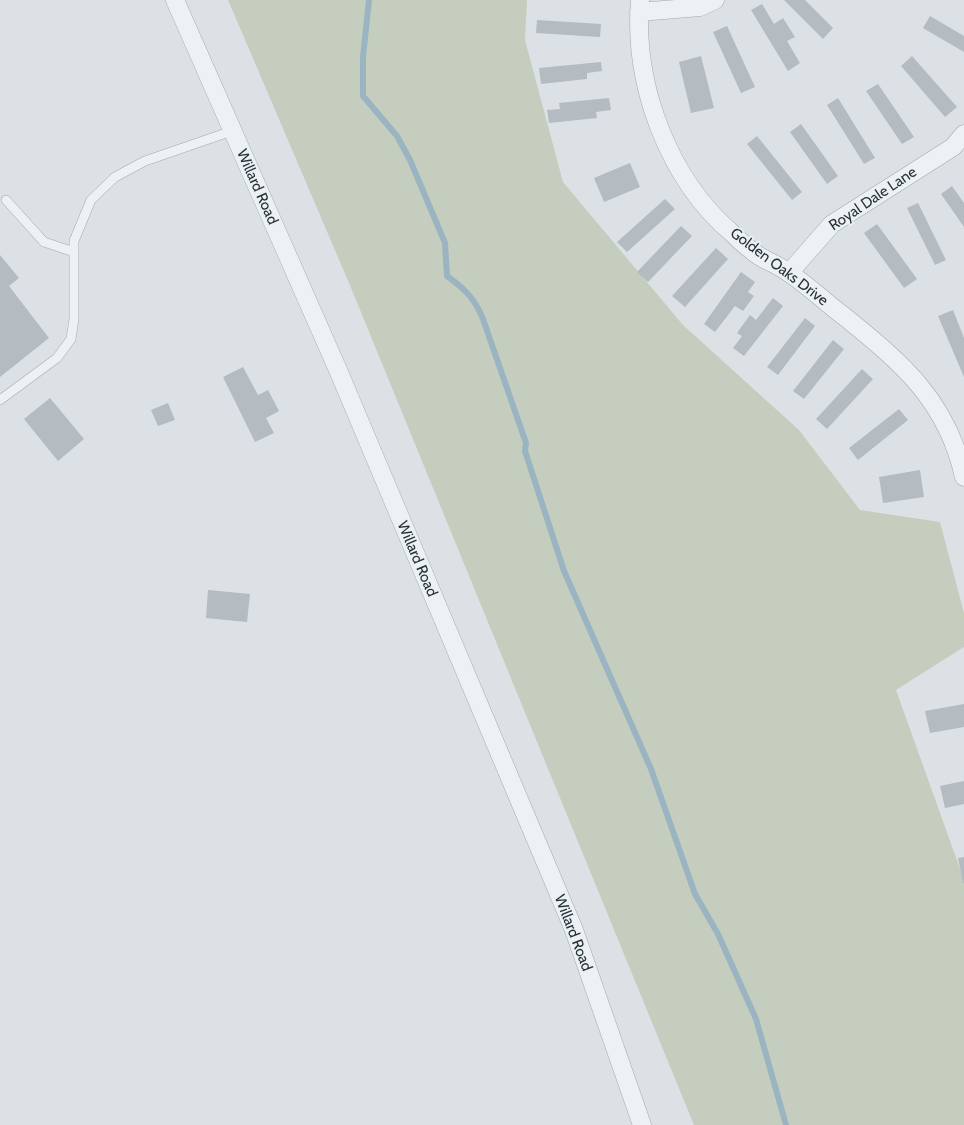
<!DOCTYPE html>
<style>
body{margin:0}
canvas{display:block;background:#dce1e5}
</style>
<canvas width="964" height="1125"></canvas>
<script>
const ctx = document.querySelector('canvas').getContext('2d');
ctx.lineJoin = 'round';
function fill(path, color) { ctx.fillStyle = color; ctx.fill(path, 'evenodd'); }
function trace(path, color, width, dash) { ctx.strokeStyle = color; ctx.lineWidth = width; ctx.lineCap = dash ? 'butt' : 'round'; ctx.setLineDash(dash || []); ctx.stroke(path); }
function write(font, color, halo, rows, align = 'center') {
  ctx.font = font + ' Cabin,sans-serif'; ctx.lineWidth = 4; ctx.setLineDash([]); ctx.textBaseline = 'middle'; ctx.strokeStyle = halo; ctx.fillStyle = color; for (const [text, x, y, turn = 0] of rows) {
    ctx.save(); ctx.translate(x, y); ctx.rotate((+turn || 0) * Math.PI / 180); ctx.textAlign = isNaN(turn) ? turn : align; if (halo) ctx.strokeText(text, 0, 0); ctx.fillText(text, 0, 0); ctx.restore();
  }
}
const green = new Path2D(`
 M228,0h299l-2,40 38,142 120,143 116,105 61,80 80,12 24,91v34l-68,43 68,190v245h-270l-345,-842z`);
const stream = new Path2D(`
 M369,0l-6,57v39l34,40 13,24 35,83 2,33c18,13 28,23 36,43l43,124 -1,8 39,120 87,198 44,125 23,40 38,85 30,106`);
const building = new Path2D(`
 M784,0h21l28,28 -10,11z
 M762,4l12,20 9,-6 12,19 -8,4 13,22 -12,8 -37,-61z
 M930,16l34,20v16l-41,-24z
 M537,20l64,4 -1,13 -64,-4z
 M727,26l28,61 -14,6 -28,-61z
 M701,56l13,52 -23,5 -12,-51z
 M912,56l45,51 -12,10 -44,-51z
 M601,62l1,9 -15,2v6l-46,5 -2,-16z
 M878,84l36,53 -12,7 -36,-53z
 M609,98l2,12 -15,2 1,6 -48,5 -2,-13 13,-1 -1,-6z
 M838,98l37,60 -11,6 -37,-59z
 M801,124l37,52 -11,8 -37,-52z
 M757,136l45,56 -10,8 -45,-56z
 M630,163l10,24 -36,15 -10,-24z
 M952,186l12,17v24l-23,-33z
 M665,199l10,10 -48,43 -10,-10z
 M918,203l28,57 -11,5 -28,-57z
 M877,224l40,55 -13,9 -40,-55z
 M681,226l11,10 -44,46 -11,-10z
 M716,248l12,11 -43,48 -13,-11z
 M0,255l19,23 -10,8 40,52 -49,39z
 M741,272l14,10 -7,10 6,4 -11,15 -8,-5 -20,26 -11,-8z
 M773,298l10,8 -39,50 -11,-8 9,-12 -5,-3 13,-18 6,5z
 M953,310l11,28v39l-26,-61z
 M805,318l10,8 -37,49 -11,-8z
 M833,340l11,9 -40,50 -11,-8z
 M243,367l15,28 10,-5 11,21 -13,7 8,15 -19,9 -32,-65z
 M862,369l11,10 -46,50 -11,-10z
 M50,398l34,41 -26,22 -34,-42z
 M168,403l7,17 -17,6 -7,-16z
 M899,409l9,11 -50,40 -9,-12z
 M920,470l4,27 -41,6 -4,-26z
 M208,590l42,4 -3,28 -41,-4z
 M964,704v23l-34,6 -5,-22z
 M964,781v23l-19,4 -5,-22z
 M964,857v26h-1l-5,-25z`);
const lane = new Path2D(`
 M6,200l38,42 30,10
 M0,400l57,-42 14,-19 3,-20v-78l17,-41 24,-23 30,-16 87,-30`);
const street = new Path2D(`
 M175,0l163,370 236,560 68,195
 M640,0c-7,84 28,179 93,234 8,8 17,16 26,22 10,6 21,10 30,17 20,13 37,30 56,44 58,47 102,84 119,160
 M639,12l61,-5 15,-7
 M789,273l43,-49 121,-77 11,-13`);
const streetNames = [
 ["Willard Road",257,187,66],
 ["Royal Dale Lane",873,199,-34],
 ["Golden Oaks Drive",779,267,37],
 ["Willard Road",417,559,67],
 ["Willard Road",573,933,69]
];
fill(green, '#c5cebe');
trace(stream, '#9ab4c2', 6);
fill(building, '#b4bbc1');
trace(lane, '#a2a9ae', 10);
trace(street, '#a2a9ae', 19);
trace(lane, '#eef1f3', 9);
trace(street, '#eef1f3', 18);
write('15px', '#273139', '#ebf0f3', streetNames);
</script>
